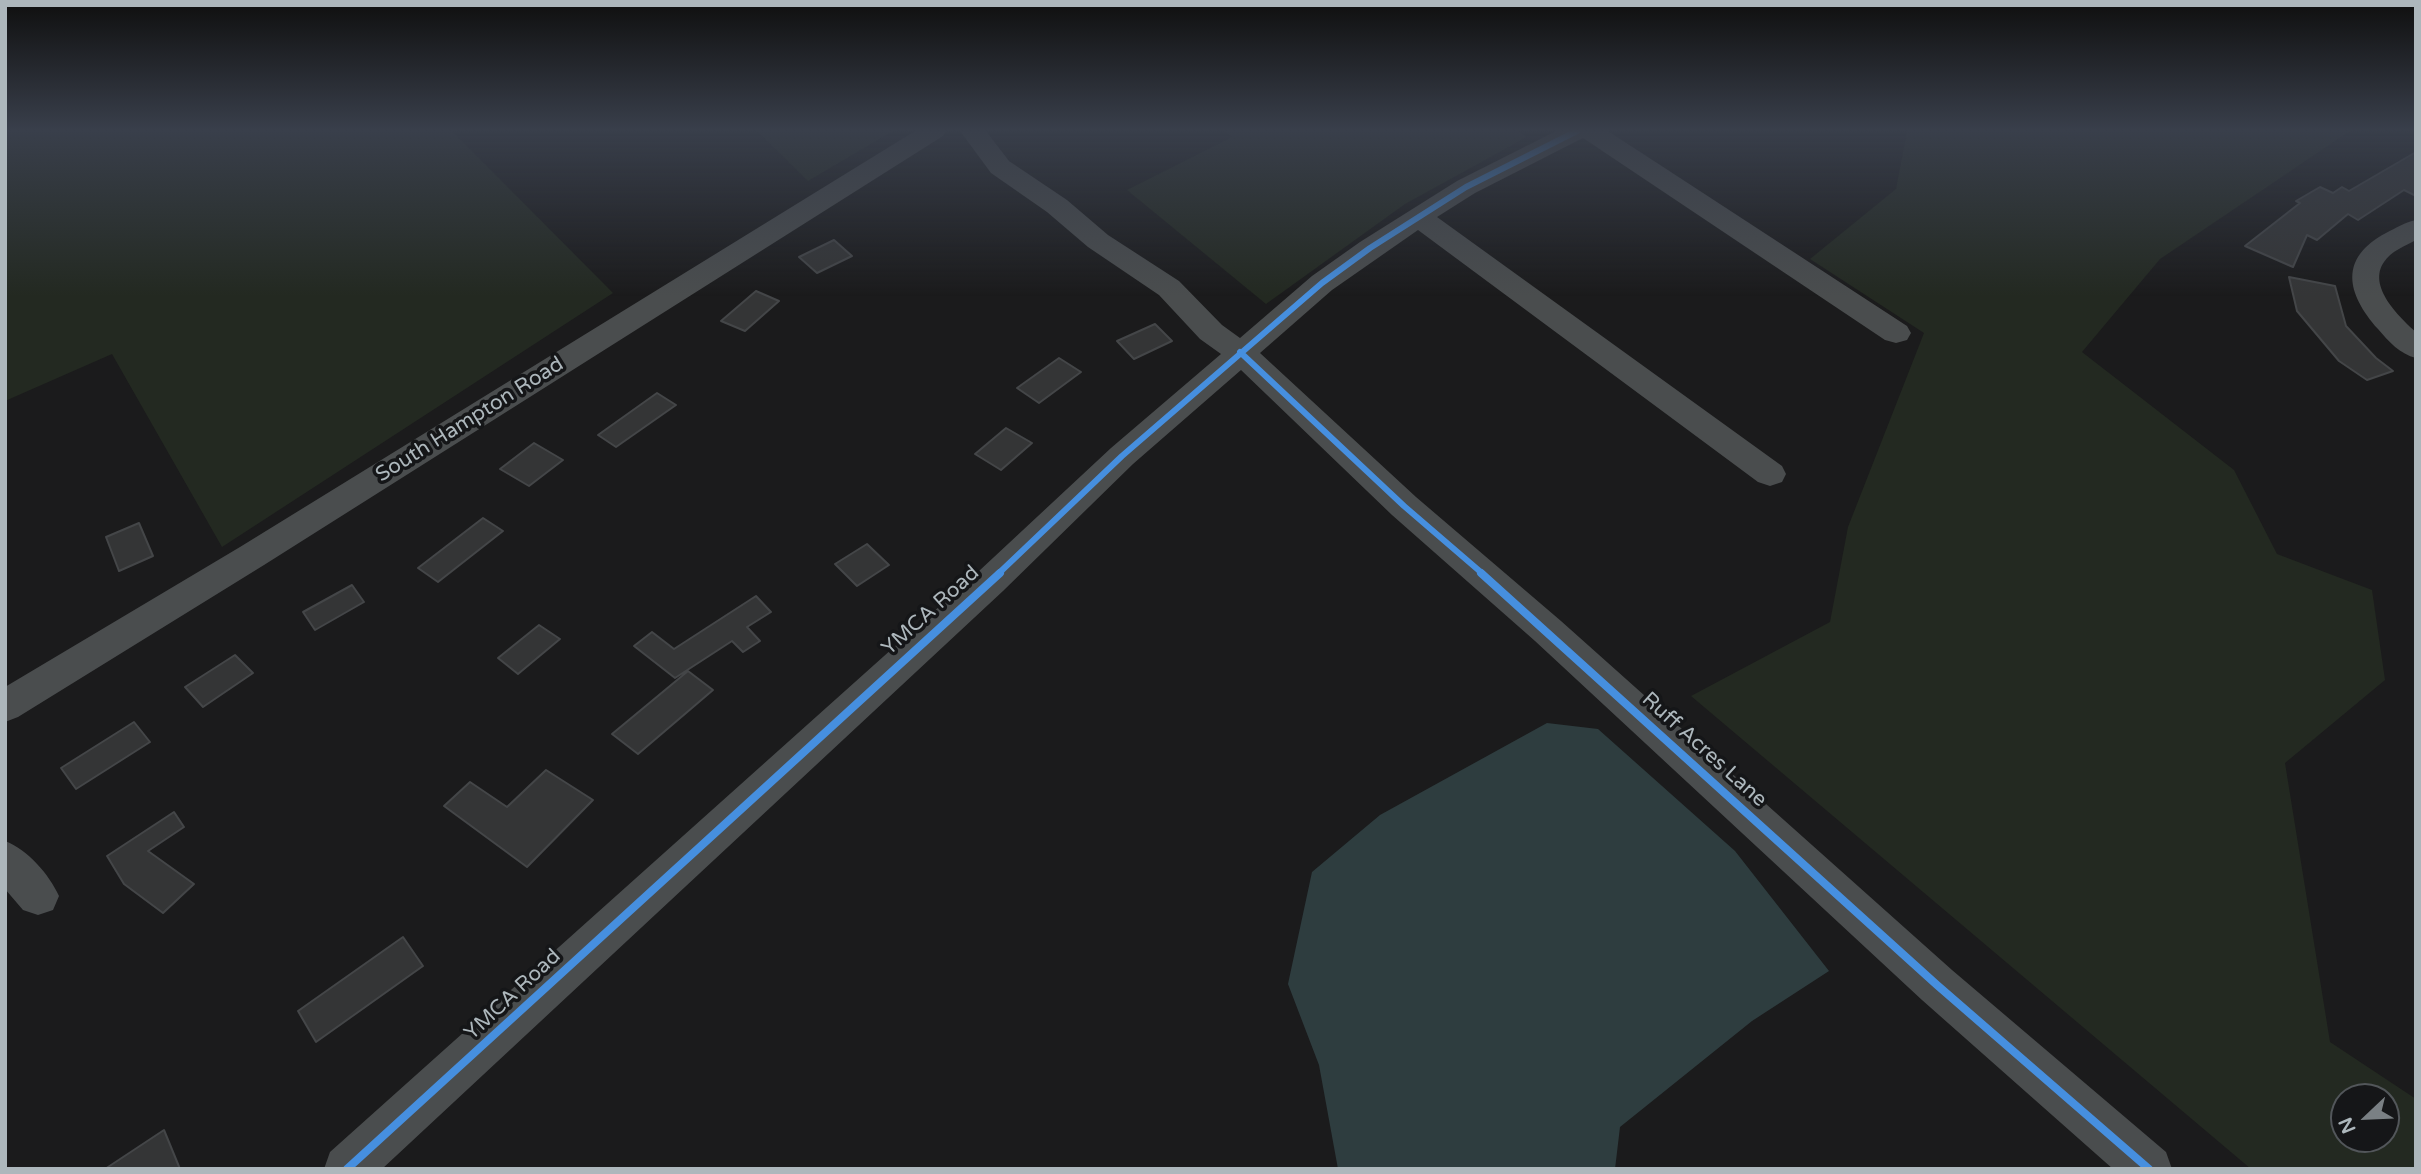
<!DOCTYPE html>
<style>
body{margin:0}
#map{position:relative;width:2421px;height:1174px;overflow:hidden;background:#1b1b1c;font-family:"Varela Round",sans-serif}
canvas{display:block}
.frame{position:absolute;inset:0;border:7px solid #adb7bc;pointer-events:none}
.north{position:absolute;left:2330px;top:1083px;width:70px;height:70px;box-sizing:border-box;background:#151618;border:2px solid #52565a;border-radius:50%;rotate:247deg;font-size:19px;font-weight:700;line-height:28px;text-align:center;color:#adb7bc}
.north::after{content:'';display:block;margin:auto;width:24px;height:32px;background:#7a8084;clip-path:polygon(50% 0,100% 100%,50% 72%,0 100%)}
</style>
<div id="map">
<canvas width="2421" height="1174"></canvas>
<div class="frame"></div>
<div class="north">N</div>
</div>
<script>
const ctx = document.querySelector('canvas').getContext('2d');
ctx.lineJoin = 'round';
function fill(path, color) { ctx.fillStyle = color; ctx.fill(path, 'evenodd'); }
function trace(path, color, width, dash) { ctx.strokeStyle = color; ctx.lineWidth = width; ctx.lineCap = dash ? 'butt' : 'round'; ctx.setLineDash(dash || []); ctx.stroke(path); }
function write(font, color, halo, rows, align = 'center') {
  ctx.font = font + ' "Varela Round",sans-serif'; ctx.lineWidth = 7; ctx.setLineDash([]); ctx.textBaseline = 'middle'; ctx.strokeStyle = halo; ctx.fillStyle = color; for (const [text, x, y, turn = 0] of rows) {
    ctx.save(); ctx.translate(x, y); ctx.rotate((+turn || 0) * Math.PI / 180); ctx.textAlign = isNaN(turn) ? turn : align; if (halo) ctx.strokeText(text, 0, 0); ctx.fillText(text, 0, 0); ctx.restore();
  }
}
const green = new Path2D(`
 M5,131h447l161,162 -391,254 -110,-193 -107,47z
 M757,131h136l-85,50z
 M1225,131h293l9,6 -122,67 -139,100 -139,-114 105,-53z
 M1907,131h443l-190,128 -78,93 152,118 43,84 95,36 13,90 -100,83 45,279 86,57v70h-165l-560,-473 139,-74 18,-95 76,-194 -114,-74 86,-70zM2344,1097h42v42h-42z`);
const water = new Path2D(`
 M1547,723l51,6 137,122 94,120 -77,50 -132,106 -5,42h-277l-19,-104 -31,-81 24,-112 68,-57z`);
const building = new Path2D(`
 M2416,152v44l-12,-6 -46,30 -10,-6 -31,26 -10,-5 -14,32 -48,-21 55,-43 -4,-2 24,-14 13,6 9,-6 7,4z
 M834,240l18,16 -35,17 -18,-16z
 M2289,277l46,9 11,40 30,32 17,13 -26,9 -28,-19 -42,-50z
 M756,291l23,10 -34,30 -24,-10z
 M1155,324l17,17 -38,18 -17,-18z
 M1059,358l22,14 -42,31 -22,-15z
 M657,393l19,12 -60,42 -18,-12z
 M1006,428l26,15 -31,27 -26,-16z
 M534,443l29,17 -34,26 -29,-17z
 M483,518l20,13 -65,51 -20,-14z
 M139,523l14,33 -34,15 -13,-34z
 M867,544l22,21 -32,21 -22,-22z
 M352,585l12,17 -49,28 -12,-18z
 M756,596l15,16 -24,15 13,14 -17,11 -11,-11 -57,37 -41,-32 18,-14 22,17z
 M539,625l21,14 -42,35 -20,-16z
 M235,655l18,18 -50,34 -18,-20z
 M688,671l25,19 -75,64 -26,-20z
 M134,722l16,20 -74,47 -15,-21z
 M546,770l47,30 -66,67 -83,-61 26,-24 37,25z
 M174,812l10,15 -36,24 46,33 -31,29 -39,-29 -17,-28z
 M403,937l20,29 -107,76 -18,-31z
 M164,1130l16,39h-75z`);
const minor = new Path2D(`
 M915,131h31l-3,5 -679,429 -246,152 -13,5v-35l235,-140z
 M960,131h26l23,30 58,39 41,35 71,46 43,44 18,13 72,-62 48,-34 97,-61 99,-50h52l299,195 4,7 -4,7 -11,3 -11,-3 -302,-202 -108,55 -38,24 345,249 4,8 -4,8 -12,4 -12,-4 -340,-252 -86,60 -72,63 156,144 145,124 391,349 214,182 6,17h-59l-191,-169 -387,-359 -143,-126 -151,-145 -108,94 -130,127 -621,578h-58l6,-17 649,-581 132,-123 110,-94 -21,-15 -41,-44 -71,-48 -41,-35 -56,-39z
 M2416,220v20c-11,6 -25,11 -32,22 -17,24 15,55 32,70v26c-16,-4 -27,-16 -38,-29 -32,-36 -39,-71 8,-96 10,-5 19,-11 30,-13z
 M5,841c23,9 44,33 54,55l-6,14 -15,5 -15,-5 -18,-21z`);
const cyclewayFar1 = new Path2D(`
 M1240,352l164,154 79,68
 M998,574l124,-118 200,-173 48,-35 96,-61 111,-56`);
const cycleway = new Path2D(`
 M1481,573l456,412 212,184
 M347,1169l653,-596`);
const streetNames = [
 ["South Hampton Road",470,420,-32],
 ["YMCA Road",931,611,-42],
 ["Ruff Acres Lane",1704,750,42],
 ["YMCA Road",513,995,-43]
];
fill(green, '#232921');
fill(water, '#2e3d3f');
fill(building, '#343536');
trace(building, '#444648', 2);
fill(minor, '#4a4d4e');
trace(cyclewayFar1, '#468fdf', 6);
trace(cycleway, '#468fdf', 8);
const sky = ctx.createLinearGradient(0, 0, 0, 296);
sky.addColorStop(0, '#0f0f0f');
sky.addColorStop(0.44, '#393f4b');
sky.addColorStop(1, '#393f4b00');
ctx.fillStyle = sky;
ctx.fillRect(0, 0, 2421, 296);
write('21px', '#adb7bc', '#151618', streetNames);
</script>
